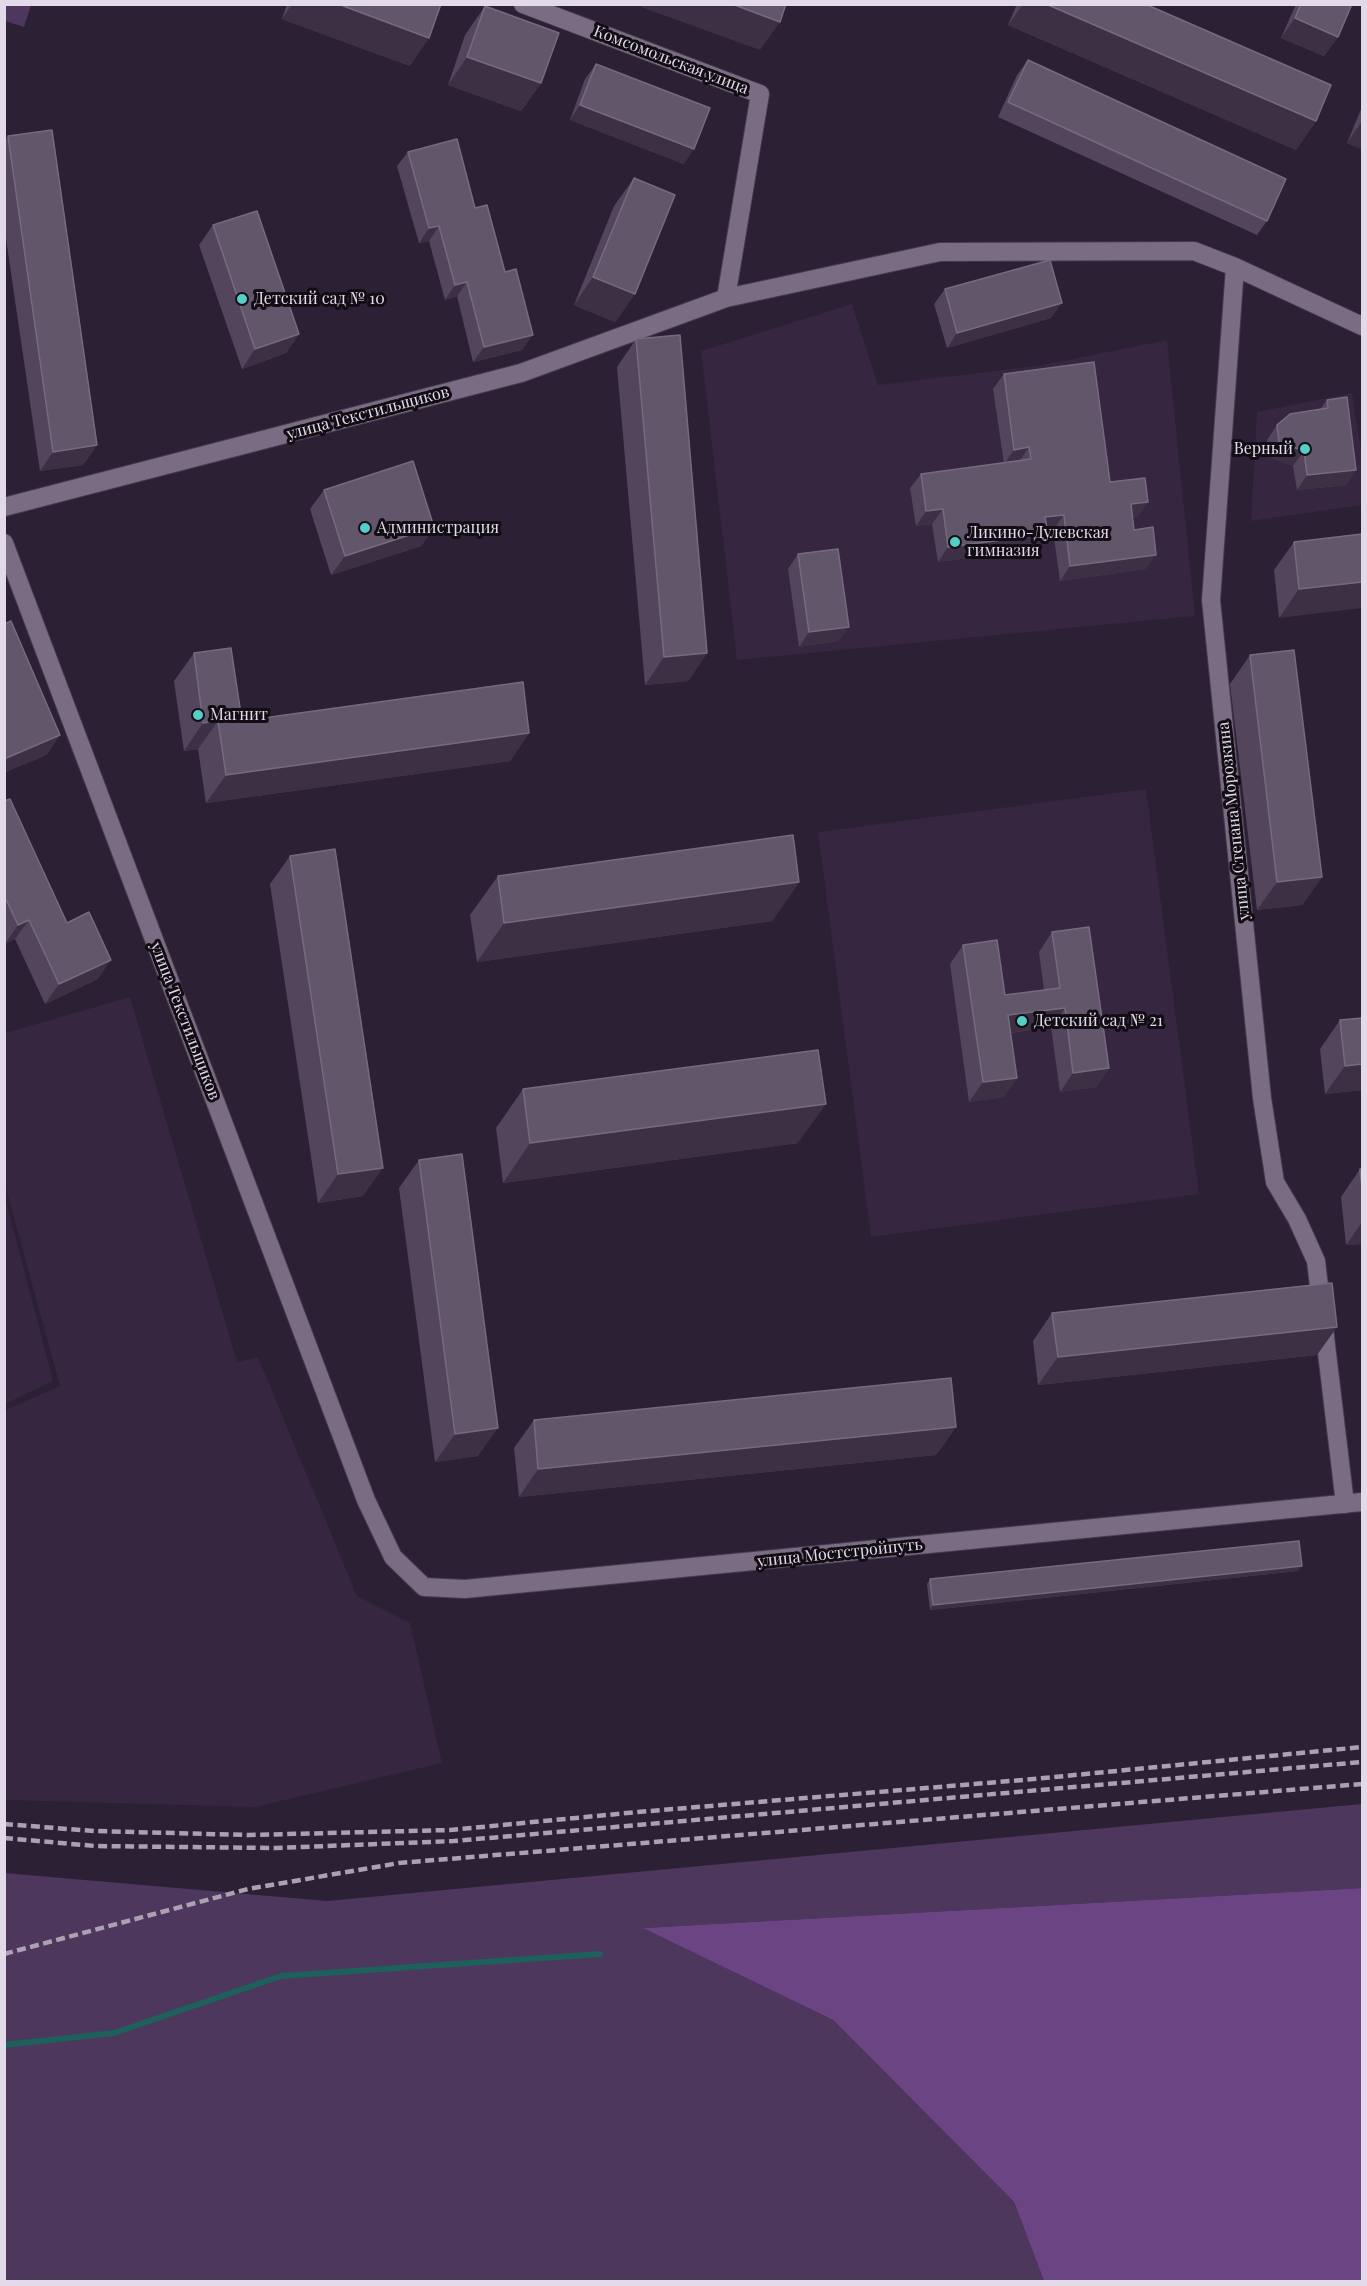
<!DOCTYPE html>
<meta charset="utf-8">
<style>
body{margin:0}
#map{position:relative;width:1367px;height:2286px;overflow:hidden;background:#2c2034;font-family:"Playfair Display",serif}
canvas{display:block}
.frame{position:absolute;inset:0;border:6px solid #e2dae8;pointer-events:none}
</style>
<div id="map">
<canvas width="1367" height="2286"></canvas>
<div class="frame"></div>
</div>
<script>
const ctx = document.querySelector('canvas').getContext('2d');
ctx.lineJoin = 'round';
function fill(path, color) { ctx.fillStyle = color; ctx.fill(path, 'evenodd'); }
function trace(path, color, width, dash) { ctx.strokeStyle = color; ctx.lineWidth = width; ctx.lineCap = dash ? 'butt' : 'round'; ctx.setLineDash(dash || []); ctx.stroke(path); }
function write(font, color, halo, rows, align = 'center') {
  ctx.font = font + ' "Playfair Display",serif'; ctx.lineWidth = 6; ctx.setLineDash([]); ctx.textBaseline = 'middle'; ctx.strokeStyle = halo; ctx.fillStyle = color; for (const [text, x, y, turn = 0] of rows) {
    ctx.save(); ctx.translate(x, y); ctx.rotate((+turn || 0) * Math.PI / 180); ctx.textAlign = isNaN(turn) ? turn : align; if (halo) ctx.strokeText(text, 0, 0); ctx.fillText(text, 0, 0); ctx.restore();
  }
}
const built = new Path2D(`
 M852,304l26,81 165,-20 124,-25 28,276 -458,44 -36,-309z
 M1352,393l10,61v51l-111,16 6,-109z
 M1146,789l53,405 -328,43 -53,-405z
 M130,997l107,365 21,-5 99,239 53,27 32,140 -187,44 -250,-7v-390l55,-24 -55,-201v-152z
 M4,1193l49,188 -48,23h-1z`);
const green = new Path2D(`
 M5,4l26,1 -7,22 -19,-6z
 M1362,1804v84l-718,40 189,92 181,182 30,79h-1039l-1,-408 323,28z`);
const forest = new Path2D(`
 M1362,1888v393h-318l-30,-79 -181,-182 -190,-92z`);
const stream = new Path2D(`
 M4,2045l110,-12 167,-57 319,-22`);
const minor = new Path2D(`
 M523,4l237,90 -34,204
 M1235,267l-24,333 51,498 13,84 22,37 19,42 29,243
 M4,507l517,-134 205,-75 214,-46 254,-1 41,16 127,59
 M4,543l362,957 27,57 31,30 41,2 897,-87`);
const rail = new Path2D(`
 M4,1824l90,7 155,4 201,-5 188,-18 396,-33 328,-32
 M4,1838l91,8 181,2 178,-7 908,-79
 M4,1954l244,-65 151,-26 963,-79`);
const wall = new Path2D(`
 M287,4h154l-31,62 -128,-47z
 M1017,4h128l171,117 -20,29 -288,-125z
 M1296,4h56l-14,33 -14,19 -43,-18z
 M485,6l56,77 -20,28 -73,-26 17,-50z
 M1028,60l239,161 -10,14 -259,-118 19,-42z
 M596,64l88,100 -114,-44 15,-41z
 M1362,107v42l-15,-6z
 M8,136l89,309 -14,20 -43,6 -36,-246v-83z
 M408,152l67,56 47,142 -49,12 -16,-66 -12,4 -16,-59 -10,2 -22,-77z
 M634,178l1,116 -20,28 -41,-17 40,-99z
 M213,225l86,109 -13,19 -44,16 -43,-124z
 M945,289l106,29 -104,30 -13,-44z
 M636,339l71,314 -19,28 -43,4 -28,-318z
 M1004,374l106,108 38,20 -10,14 -6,1 2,13 12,39 -86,12 -7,-51 -6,1 1,3 -11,15 -99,13 -6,-38 -16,2 -6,-38 11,-14 83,-11 -11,-74z
 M1327,400l29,70 -10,15 -49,5 -4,-24 -24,-9 -2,-17 10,-15 43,-16z
 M324,490l110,37 -13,19 -90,29 -21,-66z
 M1362,534l-83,84 -5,-48 20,-28z
 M798,554l51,73 -11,14 -39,6 -11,-78z
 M194,653l48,68 287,12 -19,28 -304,42 -8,-54 -14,2 -10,-70z
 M1250,655l72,222 -20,28 -45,5 -27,-226z
 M4,801l63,122 31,56 -53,25 -30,-65 -11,5z
 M290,856l73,340 -45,7 -48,-319z
 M498,876l301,6 -27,39 -295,41 -7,-47z
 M1052,932l57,136 -13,19 -36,5 -9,-65 -40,6 6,45 -14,19 -34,5 -19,-138 13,-19 42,50 39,-5 -5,-38z
 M1362,1018v72l-37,4 -5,-45 20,-29z
 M523,1089l275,54 -295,40 -7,-55z
 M419,1160l59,296 -43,6 -36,-274z
 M1360,1169h2v75l-16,1 -5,-48z
 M1052,1313l265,42 -279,30 -5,-44z
 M534,1420l422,7 -20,28 -417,42 -5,-49z
 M1298,1571l-368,39 -3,-26 3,-5z`);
const shadedWall = new Path2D(`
 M292,4h46l91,34 -19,28 -128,-47z
 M642,4h90l48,18 -20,28 -119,-43z
 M1023,4h23l270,117 -20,29 -288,-125z
 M1295,18l43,19 -14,19 -43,-18z
 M467,57l74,26 -20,28 -73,-26z
 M580,105l114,44 -10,15 -114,-44z
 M1362,121v28l-15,-6z
 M439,226l-10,15 -10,2 10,-15z
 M593,277l42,17 -20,28 -41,-17z
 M467,282l-10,14 -12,4 10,-15z
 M1062,303l-11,15 -104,30 10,-15z
 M299,334l-13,19 -44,16 13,-20z
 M533,335l-11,15 -49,12 11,-15z
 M1279,442l25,9 -11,15 -24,-9z
 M97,445l-14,20 -43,6 13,-19z
 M1029,447l-10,15 -15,2 10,-14z
 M1356,470l-10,15 -49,5 10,-15z
 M1148,502l-10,14 -18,3 11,-15z
 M943,509l-11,15 -16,2 10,-15z
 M1064,515l-11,15 -18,2 10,-15z
 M434,527l-13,19 -90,29 14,-19z
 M1048,534l-11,15 -99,13 10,-15z
 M1156,555l-10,14 -86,12 10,-15z
 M1362,582v26l-83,10 20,-29z
 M849,627l-11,14 -39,6 10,-15z
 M707,653l-19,28 -43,4 19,-28z
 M218,721l-20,28 -14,2 19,-28z
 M529,733l-19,28 -304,42 20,-28z
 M60,735l-13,20 -43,18v-14z
 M1322,877l-20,28 -45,5 20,-28z
 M799,882l-27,39 -295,41 27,-39z
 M29,920l-14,19 -10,5 13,-19z
 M111,960l-13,19 -53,25 14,-20z
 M1065,1008l-14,19 -56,8 13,-20z
 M1362,1064v26l-37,4 20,-28z
 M1109,1068l-13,19 -36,5 13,-19z
 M1017,1078l-14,19 -34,5 14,-20z
 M826,1104l-28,39 -295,40 27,-40z
 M383,1168l-20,28 -45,7 20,-29z
 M1362,1222v22l-16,1z
 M1337,1327l-20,28 -279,30 20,-28z
 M956,1427l-20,28 -417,42 19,-28z
 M498,1428l-20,28 -43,6 20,-28z
 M1302,1566l-4,5 -368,39 3,-5z`);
const building = new Path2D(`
 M338,4h103l-12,34z
 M732,4h54l-6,18z
 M1046,4h99l186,81 -15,36z
 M1301,4h51l-14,33 -43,-19z
 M485,6l74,27 -18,50 -74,-26z
 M1028,60l258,119 -19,42 -259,-119z
 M596,64l114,44 -16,41 -114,-44z
 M52,130l45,315 -44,7 -45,-316z
 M457,139l18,69 12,-3 18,67 11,-3 17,66 -49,12 -17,-65 -12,3 -16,-59 -10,2 -21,-76z
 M634,178l41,17 -40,99 -42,-17z
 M257,211l42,123 -44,15 -42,-124z
 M1050,260l12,43 -105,30 -12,-44z
 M680,335l27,318 -43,4 -28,-318z
 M1094,362l16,120 35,-4 3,24 -17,2 3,26 19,-3 3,28 -86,11 -6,-51 -19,2 3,17 -100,13 -5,-38 -17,2 -5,-37 110,-15 -2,-12 -15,3 -10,-76z
 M1347,397l9,73 -49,5 -3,-24 -25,-9 -2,-17 13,-11 38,-6 -1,-8z
 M413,461l21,66 -89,29 -21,-66z
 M1362,534v48l-63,7 -5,-47z
 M838,549l11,78 -40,5 -11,-78z
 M11,621l49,114 -56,24v-135z
 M231,648l11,73 281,-39 6,51 -303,42 -8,-54 -15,2 -9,-70z
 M1294,650l28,227 -45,5 -27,-227z
 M10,799l57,124 22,-11 22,48 -52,24 -30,-64 -11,5 -14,-30v-94z
 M793,835l6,47 -295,41 -6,-47z
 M335,849l48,319 -45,6 -48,-318z
 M1089,927l20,141 -36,5 -8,-65 -57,7 9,63 -34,4 -20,-137 34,-5 8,55 55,-7 -8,-56z
 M1362,1018v46l-17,2 -5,-46z
 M818,1050l8,54 -296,39 -7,-54z
 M462,1154l36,274 -43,6 -36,-274z
 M1360,1169h2v19z
 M1332,1283l5,44 -279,30 -6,-44z
 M951,1378l5,49 -418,42 -4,-49z
 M1299,1541l3,25 -369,39 -3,-26z`);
const markers = [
 [242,299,6,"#55cec6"],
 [1305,449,6,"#55cec6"],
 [365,528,6,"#55cec6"],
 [955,542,6,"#55cec6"],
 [198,715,6,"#55cec6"],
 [1022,1021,6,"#55cec6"]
];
const streetNames = [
 ["Комсомольская улица",671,60,21],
 ["улица Текстильщиков",368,413,-15],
 ["улица Степана Морозкина",1234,821,-96],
 ["улица Текстильщиков",185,1021,69],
 ["улица Мостстройпуть",840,1553,-6]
];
const poiNames = [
 ["Детский сад № 10",254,299],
 ["Верный",1293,449,"right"],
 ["Администрация",377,528],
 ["Ликино-Дулевская",967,533],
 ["гимназия",967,551],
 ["Магнит",210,715],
 ["Детский сад № 21",1034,1021]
];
fill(built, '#362640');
fill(green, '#4d375c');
fill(forest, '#6b4484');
trace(stream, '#1d605c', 6);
trace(minor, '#453b4c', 20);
trace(minor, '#796c83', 18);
trace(rail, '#aba1b1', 4.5, [9, 4.5]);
fill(wall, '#53465c');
fill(shadedWall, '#3d3045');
fill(building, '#62566b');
trace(building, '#766b7e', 1.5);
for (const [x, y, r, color] of markers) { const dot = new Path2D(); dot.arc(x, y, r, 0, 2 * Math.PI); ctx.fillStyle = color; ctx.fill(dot); trace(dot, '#120d15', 2); }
write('16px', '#e2dae8', '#120d15', streetNames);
write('16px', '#e2dae8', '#120d15', poiNames, 'left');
</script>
